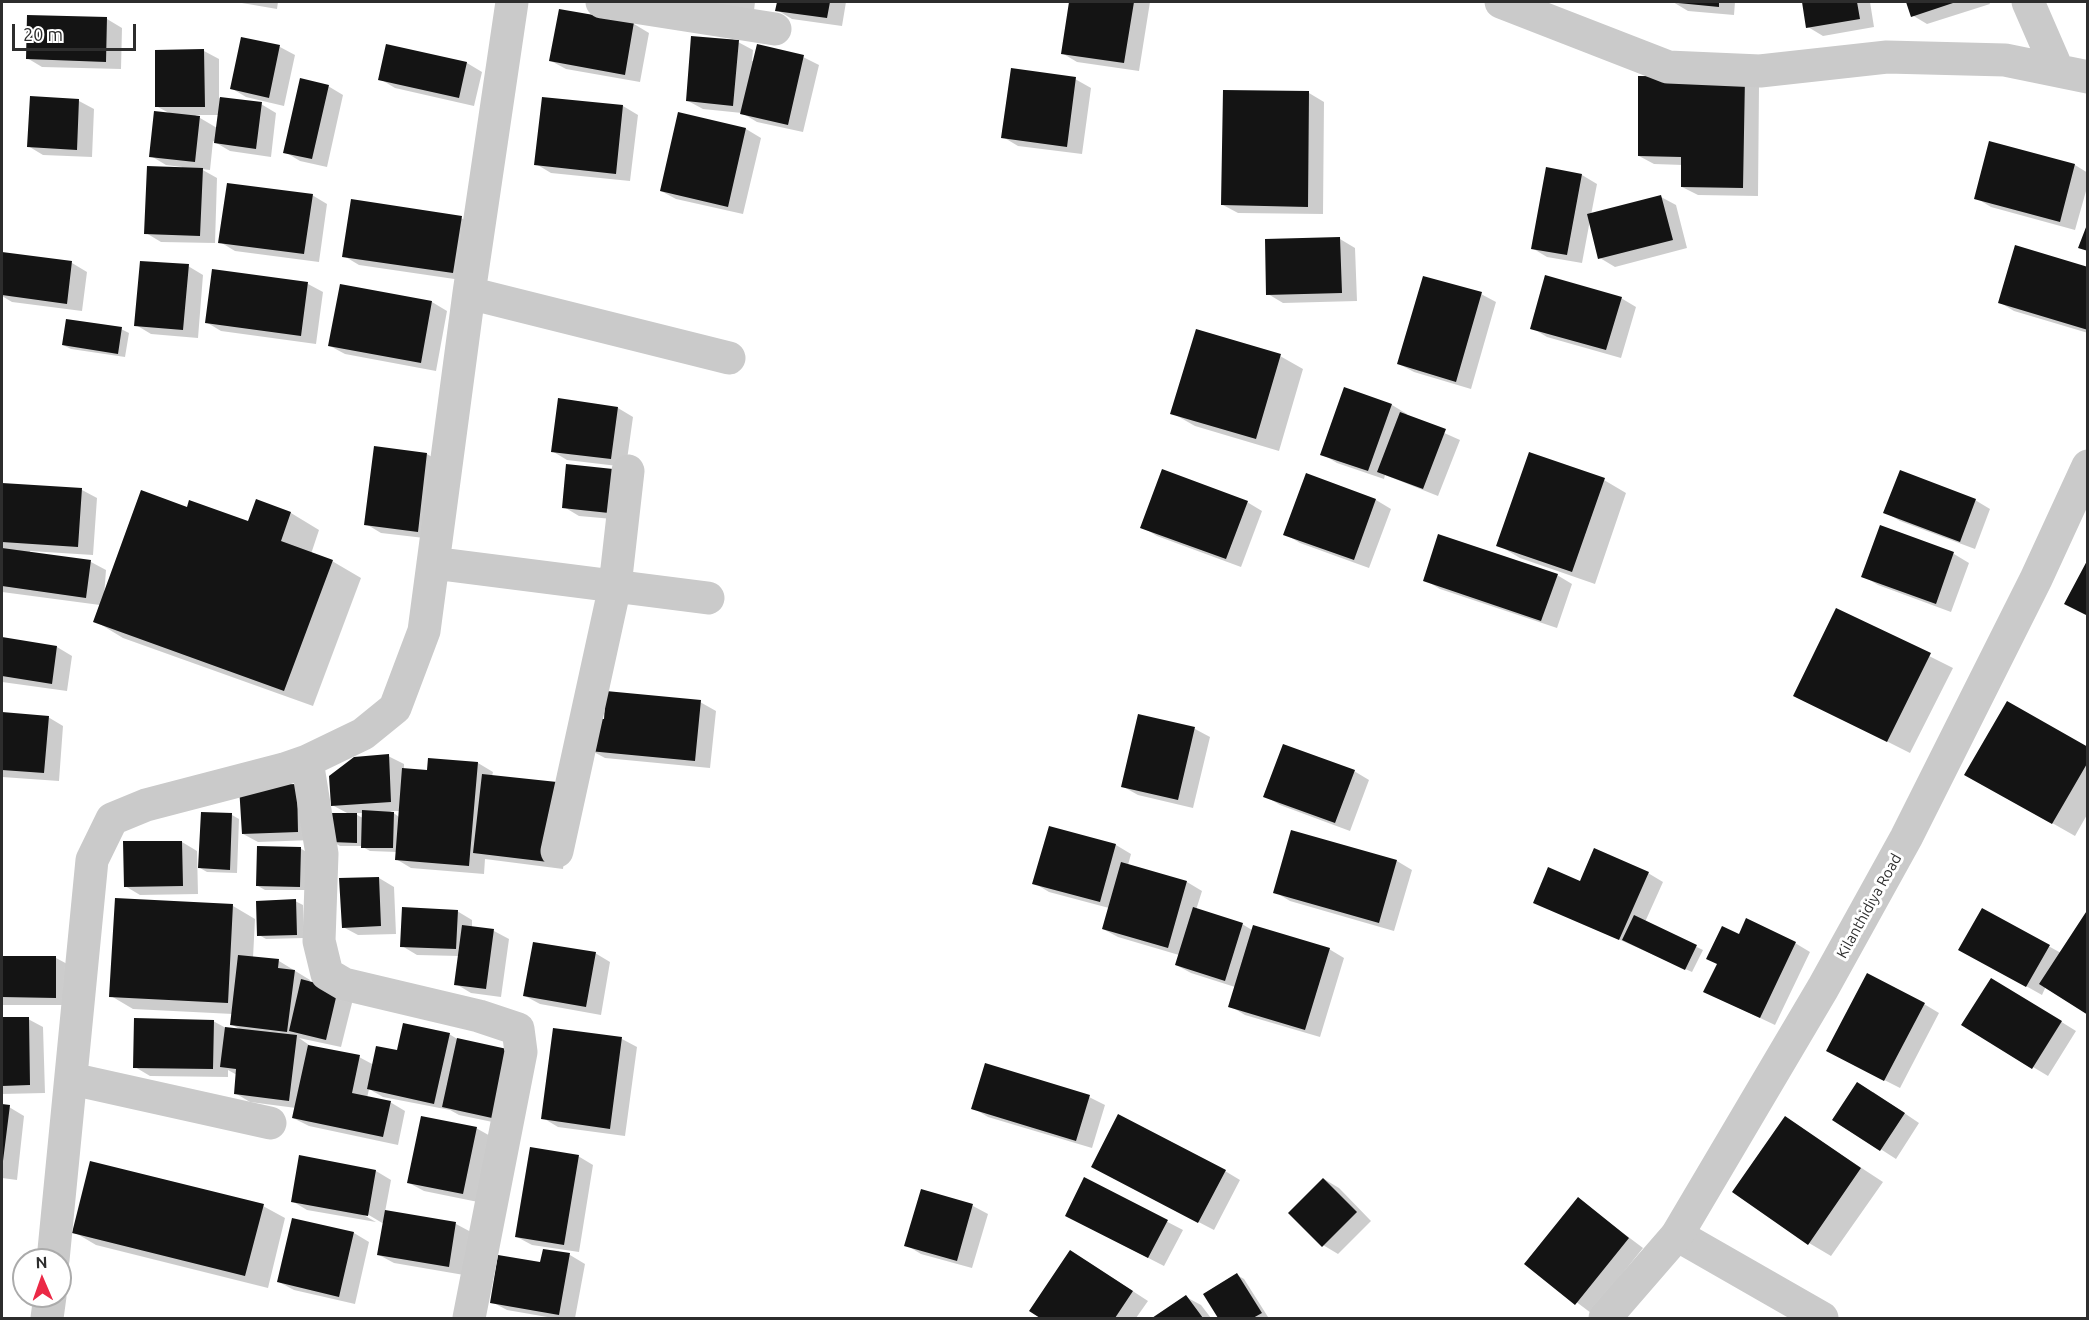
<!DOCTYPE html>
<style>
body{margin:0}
#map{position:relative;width:2089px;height:1320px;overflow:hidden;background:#fff;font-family:Ubuntu,sans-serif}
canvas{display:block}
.frame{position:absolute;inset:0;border:3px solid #2d2d2d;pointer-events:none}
.north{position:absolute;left:12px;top:1248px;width:60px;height:60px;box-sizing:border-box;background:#fff;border:2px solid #ababab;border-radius:50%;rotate:358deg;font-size:16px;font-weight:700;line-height:24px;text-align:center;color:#2d2d2d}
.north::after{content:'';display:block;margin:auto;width:21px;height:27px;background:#eb2946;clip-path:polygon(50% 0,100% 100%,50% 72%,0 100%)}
.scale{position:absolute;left:12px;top:24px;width:124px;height:27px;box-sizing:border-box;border:3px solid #2d2d2d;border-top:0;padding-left:8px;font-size:18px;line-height:21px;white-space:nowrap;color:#2d2d2d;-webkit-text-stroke:4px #fff;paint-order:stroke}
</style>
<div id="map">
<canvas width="2089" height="1320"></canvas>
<div class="frame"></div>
<div class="north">N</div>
<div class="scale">20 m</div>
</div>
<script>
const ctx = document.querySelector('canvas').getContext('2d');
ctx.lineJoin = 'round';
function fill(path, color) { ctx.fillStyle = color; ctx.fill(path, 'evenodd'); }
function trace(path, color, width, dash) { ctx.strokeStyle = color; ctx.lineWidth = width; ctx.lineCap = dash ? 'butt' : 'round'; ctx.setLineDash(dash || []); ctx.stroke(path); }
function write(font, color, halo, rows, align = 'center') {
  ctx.font = font + ' Ubuntu,sans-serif'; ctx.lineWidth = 6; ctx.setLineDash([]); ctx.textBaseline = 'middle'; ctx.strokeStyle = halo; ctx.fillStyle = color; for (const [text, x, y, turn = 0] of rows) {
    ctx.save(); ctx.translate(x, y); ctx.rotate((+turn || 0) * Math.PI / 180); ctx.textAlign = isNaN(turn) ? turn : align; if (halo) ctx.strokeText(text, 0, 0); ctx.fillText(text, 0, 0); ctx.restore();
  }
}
const shadow = new Path2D(`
 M236,2h42l-1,7z
 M692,2h63l-2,17z
 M778,2h68l-4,24 -50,-7 -15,-9z
 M1070,2h80l-11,69 -62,-9 -15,-9z
 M1673,2h62l-1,13 -46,-4z
 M1803,2h67l4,25 -51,9 -15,-9z
 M1908,2h81l1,2 -63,20 -15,-9z
 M560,11l74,13 15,9 -9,49 -74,-13 -15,-8z
 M107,19l15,9 -1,41 -79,-2 -15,-9z
 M242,39l38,8 15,8 -11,51 -38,-9 -15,-9z
 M738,42l15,8 -1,11 51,-4 16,8 -16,67 -46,-10 -15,-9 -39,-4 -15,-8z
 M387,45l80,18 15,9 -8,34 -79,-18 -15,-9z
 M204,51l15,8v39l42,6 15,9 -5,44 -41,-6 -17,-10 -3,29 -9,-1 16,9 -2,65 -54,-1 -15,-9 36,-66 -16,-2 -15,-9 20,-42 -15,-8zM195,115h24l-2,13z
 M1640,78l119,9 -1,109 -60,-1 -16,-8 1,-22 -29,-1 -15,-8z
 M1075,79l16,9 -9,66 -64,-8 -15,-9z
 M328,86l15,9 -16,72 -27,-6 -15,-9z
 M1309,93l15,9 -1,112 -85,-1 -15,-8z
 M31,98l48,3 15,8 -2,48 -49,-2 -15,-9z
 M543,98l80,8 15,9 -8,66 -79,-8 -15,-9z
 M679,114l67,15 15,9 -18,76 -67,-15 -15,-8z
 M1990,143l85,22 13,8v11l-13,46 -84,-23 -15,-9z
 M1547,169l35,6 15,9 -6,31 70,-18 15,8 11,43 -72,19 -15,-9 -10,-38 -8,43 -35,-6 -15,-9z
 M312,195l15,9 -8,58 -84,-11 -15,-9z
 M461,218l15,8 -8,55 -109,-16 -15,-9z
 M1340,239l15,9 2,53 -74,2 -15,-9z
 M2,254l70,9 15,9 -5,39 -70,-9 -10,-6z
 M188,266l15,9 -5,63 -47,-4 -15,-9z
 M2088,269v64l-74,-22 -15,-9z
 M308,284l15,8 -7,52 -95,-13 -15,-9z
 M1481,294l15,8 -25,87 -57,-17 -15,-8z
 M1621,298l15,9 -15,51 -74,-21 -15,-9z
 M432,302l15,9 -11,60 -91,-17 -15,-8z
 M121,329l8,4 -4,24 -54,-8 -8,-4z
 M1280,356l23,13 -24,82 -84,-25 -23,-13z
 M1345,389l47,16 15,9 -1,2 54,24 -22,56 -53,-21 -1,4 -47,-16 -15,-9z
 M618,408l15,9 -7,50 -59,-7 -15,-9z
 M427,454l15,9 -9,76 -52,-6 -15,-9z
 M1307,475l69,25 15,9 -22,59 -69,-25 -15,-9z
 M627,479l-3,41 -45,-4 -15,-9z
 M1604,480l22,13 -31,91 -75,-26 -22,-13z
 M2,485l80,5 15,8 -4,57 -63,-4v2l61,9 15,8 -2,27 84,-89 61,15 8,-22 34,12 28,17 -8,24 21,7 29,17 -48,128 -190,-68 -28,-17 5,-16 -98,-13z
 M1975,500l15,9 -15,40 -75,-28 -15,-9z
 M1247,502l15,9 -21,56 -84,-31 -15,-9z
 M1881,527l73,27 15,9 -18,49 -73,-27 -15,-9z
 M1557,575l15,9 -15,44 -117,-39 -15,-9z
 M1837,610l116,58 -43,85 -115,-58z
 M2,639l55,8 15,9 -5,35 -65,-9z
 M700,702l16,9 -6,57 -105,-10 -15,-8 15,-29z
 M2,714l46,3 15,9 -4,55 -57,-4z
 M1139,716l56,13 15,8 -17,71 -55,-13 -16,-9z
 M2088,749v64l-13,23 -109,-62z
 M388,756l16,8v6l24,2 50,-9 15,9 -1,4 80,16 -9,77 -78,-10 -1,15 -73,-6 -15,-9 1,-7 -27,-1 -9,-5h-21l-7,-4 16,-28 -17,-9zM390,811h10l-1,6 -4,-3zM354,813h9v5l-4,-2z
 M1354,771l15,9 -19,51 -70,-26 -15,-9z
 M296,785l17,55 -55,2 -15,-8z
 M232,815l7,4 -2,54 -30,-1 -7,-4z
 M1050,827l66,18 15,9 -3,11 59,17 15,9 -6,19 46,14 10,6 77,19 15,9 -24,79 -75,-22 -15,-9 5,-19 -44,-14 -15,-8 3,-10 -61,-18 -15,-8 6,-21 -60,-16 -15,-9z
 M182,842l15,9 1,43 -58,1 -15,-9z
 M300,848l8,5 -1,37h-42l-7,-4z
 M1397,861l15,9 -18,61 -104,-30 -15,-9z
 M1648,873l15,9 -18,40 58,28 -11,22 -157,-70 46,-19z
 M379,878l15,9 2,47 -38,1 -15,-8z
 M295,901l8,4 1,33 -38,1 -7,-4z
 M233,906l22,13 -2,39 26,3 31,19 -1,3 44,16 -12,48 -42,-9 13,9 47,10 15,8 24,-13 51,-18 10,6 48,85 -48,-10 -9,-5 -67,-13 -14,-8 -2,9 23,4 15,9 -7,34 -89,-19 -16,-8 3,-10 -46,-6 -15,-9 2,-18 -9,-5v7l-78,-1 -15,-9 78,-46 13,7 15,2 -10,-6 2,-10 -100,-5 -22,-13z
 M1983,910l78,43 -19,42 -82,-46z
 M457,911l15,9v8l22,3 15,8 -8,58 -30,-4 -15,-9 3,-28 -42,-1 -15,-9z
 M1740,936l55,7 15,9 -35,73 -70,-33z
 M595,953l15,9 -9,53 -61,-11 -15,-8z
 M2,958h54l15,8v39h-69z
 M2007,988l69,43 -28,45 -15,-9z
 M1924,1004l15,9 -39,75 -57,-29z
 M2,1019h26l15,8 2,66 -43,1z
 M622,1039l15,8 -12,89 -67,-9 -15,-9z
 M1873,1092l46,31 -23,36 -62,-40z
 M1089,1097l16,8 -13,43 -104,-31 -15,-9z
 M2,1106l7,1 15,9 -7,64 -15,-2z
 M1785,1118l98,64 -52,74 -22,-13z
 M476,1128l16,9 -14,65 -54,-11 -15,-8z
 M578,1156l15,9 -14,87 -47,-7 -15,-8z
 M300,1157l76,14 15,9 -6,32 71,12 15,8 -7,43 -70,-12 -15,-8 5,-31 -22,-13 -2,2 16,9 -69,-12 -15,-9z
 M1225,1171l15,9 -26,50 -106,-55z
 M1085,1179l98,51 -19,36 -82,-42z
 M1324,1179l15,9 32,33 -33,33 -15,-9z
 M1578,1199l65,49 -52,65 -65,-49z
 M263,1206l22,12 -17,70 -172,-43 -22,-13z
 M973,1206l15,8 -16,54 -51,-14 -15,-9z
 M294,1219l60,14 15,9 -14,62 -61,-14 -15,-8z
 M544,1251l26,4 15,9 -10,54h-22l-46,-8 -15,-8 50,-38z
 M1085,1260l63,41 -12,17h-93l-12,-7z
 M1237,1275l7,4 24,38 -48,1 -15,-23z
 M1186,1297l15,8 10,13h-56z`);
const building = new Path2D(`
 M777,2h53l-3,16 -52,-7z
 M1069,2h65l-10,61 -63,-9z
 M1668,2h51v5z
 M1802,2h55l3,17 -54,9z
 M1906,2h50l-45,15z
 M559,9l75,13 -9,53 -76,-14z
 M27,15l80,2 -1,45 -80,-3z
 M691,36l48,4 -6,66 -47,-5z
 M241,37l39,8 -11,53 -39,-9z
 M386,44l81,18 -8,36 -81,-18z
 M757,44l47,11 -16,70 -48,-11z
 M204,49l1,58h-50v-57z
 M1011,68l65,9 -9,70 -66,-9z
 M1638,76l107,1 -2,111 -62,-1v-30l-43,-1z
 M300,78l29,7 -17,74 -29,-6z
 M1223,90l86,1 -1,116 -87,-2z
 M30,96l49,3 -2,51 -50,-3z
 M220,97l42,5 -6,47 -42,-6z
 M542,97l81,8 -7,69 -82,-9z
 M154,111l46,5 -5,46 -46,-5z
 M678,112l68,16 -18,79 -68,-16z
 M1989,141l86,23 -15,58 -86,-23z
 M147,166l56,2 -3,68 -56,-2z
 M1546,167l36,7 -15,81 -36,-6z
 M227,183l86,11 -9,60 -86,-11z
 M1661,195l12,45 -75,19 -11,-45z
 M351,199l111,17 -9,57 -111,-16z
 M2088,222v29l-10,-3z
 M1340,237l2,56 -76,2 -1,-56z
 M2015,245l73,22v63l-90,-27z
 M2,252l70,9 -5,43 -65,-9z
 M140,261l49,3 -6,66 -49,-4z
 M212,269l96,13 -7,54 -96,-13z
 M1545,275l77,22 -16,53 -76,-21z
 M1423,276l59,16 -26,90 -59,-18z
 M340,284l92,17 -11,62 -93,-17z
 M66,319l56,8 -4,27 -56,-9z
 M1196,329l85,25 -25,85 -86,-25z
 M1344,387l48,17 -24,67 -48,-16z
 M558,398l60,9 -7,52 -60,-7z
 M1400,412l46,17 -23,60 -46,-17z
 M374,446l53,7 -9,79 -54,-7z
 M1529,452l76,26 -33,94 -76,-26z
 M566,464l47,5 -4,44 -47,-5z
 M1162,469l86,32 -22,58 -86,-31z
 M1900,470l76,29 -16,43 -77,-29z
 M1306,473l70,26 -22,61 -71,-25z
 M2,483l80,5 -4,59 -76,-5z
 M141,490l46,17 2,-7 59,21 8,-22 35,13 -10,29 52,19 -49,131 -191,-69z
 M1880,525l74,27 -18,52 -75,-27z
 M1438,534l120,40 -17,47 -118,-40z
 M2,548l89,12 -5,38 -84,-12z
 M2088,559v57l-24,-12z
 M1836,608l95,45 -44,89 -94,-46z
 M2,637l55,9 -5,38 -50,-8z
 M606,691l95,9 -6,61 -106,-10 3,-33 12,1z
 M2007,701l81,46v15l-36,62 -88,-49z
 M2,712l47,4 -5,57 -42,-3z
 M1138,714l57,13 -17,73 -57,-13z
 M1283,744l72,26 -20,53 -72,-26z
 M389,754l2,48 -60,4 -2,-30 25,-19z
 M428,758l50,4 -9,104 -74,-6 7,-92 25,2z
 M482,774l75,8 -9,80 -75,-9z
 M297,784l1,48 -56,2 -3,-48z
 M362,810l32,2 -1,36h-32z
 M201,812l31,1 -2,57 -32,-2z
 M331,813h26v30l-26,-1z
 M1049,826l67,18 -16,58 -68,-18z
 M1291,830l106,30 -18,63 -106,-30z
 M123,841h59l1,45 -59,1z
 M257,846l44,1 -1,40 -44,-1z
 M1594,848l55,24 -30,68 -86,-37 15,-36 32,14z
 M1121,862l66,19 -19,67 -66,-19z
 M379,877l2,49 -39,2 -3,-50z
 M115,898l118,6 -5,99 -119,-6z
 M296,899l1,36 -40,1 -1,-35z
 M402,907l56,3 -2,39 -56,-2z
 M1193,907l50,16 -18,58 -50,-16z
 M1982,908l68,37 -24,42 -68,-37z
 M2088,909v106l-49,-31z
 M1634,915l63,30 -12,25 -63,-30z
 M1746,918l50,24 -36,76 -57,-26 14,-28 -11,-5 16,-33 17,8z
 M462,925l32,4 -8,60 -32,-4z
 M1253,925l77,23 -25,82 -77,-23z
 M533,942l63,10 -10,55 -63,-11z
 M238,955l41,4 -1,9 17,2 -8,62 -57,-7z
 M2,956h54v42l-54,-1z
 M1867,973l58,30 -41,78 -58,-30z
 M1991,978l71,43 -30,48 -71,-44z
 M301,979l37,10 -12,51 -37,-9z
 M2,1017h27l1,68 -28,1z
 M134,1018l80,2 -1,49 -80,-1z
 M403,1023l47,10 -16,71 -67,-15 9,-43 21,4z
 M225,1027l72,8 -8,66 -55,-7 2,-25 -16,-2z
 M553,1028l69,9 -12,92 -69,-10z
 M457,1038l50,11 -15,69 -50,-11z
 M308,1045l52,10 -8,38 39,8 -8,36 -91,-19z
 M985,1063l105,32 -14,46 -105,-32z
 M1857,1082l48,31 -25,38 -48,-31z
 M2,1104l8,1 -7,56h-1z
 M1118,1114l108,56 -28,53 -107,-56z
 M421,1116l56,11 -14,67 -56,-11z
 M1785,1116l76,52 -53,77 -76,-53z
 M530,1147l49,8 -15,90 -49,-8z
 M299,1155l77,15 -8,46 -77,-14z
 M90,1161l174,43 -19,72 -173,-43z
 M1084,1177l84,43 -20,38 -83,-42z
 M1323,1178l34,34 -35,35 -34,-34z
 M921,1189l52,15 -16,57 -53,-15z
 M1578,1197l51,41 -54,67 -51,-41z
 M385,1210l71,12 -7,45 -72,-12z
 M292,1218l62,14 -15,65 -62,-15z
 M543,1249l27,4 -11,62 -69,-12 8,-48 42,7z
 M1070,1250l63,41 -18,27h-75l-11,-7z
 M1237,1273l25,40 -9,5h-35l-15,-24z
 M1186,1295l17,23h-51z`);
const minor = new Path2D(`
 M602,2l173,27
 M1501,2l167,65 92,4 127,-14 118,3 83,17
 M2028,2l30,69
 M469,293l260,65
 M433,563l275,35
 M307,761l15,93 -3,87 8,33 17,10 135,32 39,13 3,23 -52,266
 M557,851l58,-265 13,-115
 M72,1079l198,44
 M1677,1235l145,83
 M53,1260l39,-400 20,-41 34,-14 138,-36 23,-8 56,-27 32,-26 29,-77 45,-338 43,-291
 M47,1318l3,-22`);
const tertiary = new Path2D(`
 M1605,1318l72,-83 146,-247 83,-150 130,-259 52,-113`);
const streetNames = [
 ["Kilanthidiya Road",1869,906,-61]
];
fill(shadow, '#0003');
fill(building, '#141414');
trace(minor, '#cacaca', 33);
trace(tertiary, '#cacaca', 33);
write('15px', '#2d2d2d', '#fff', streetNames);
</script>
